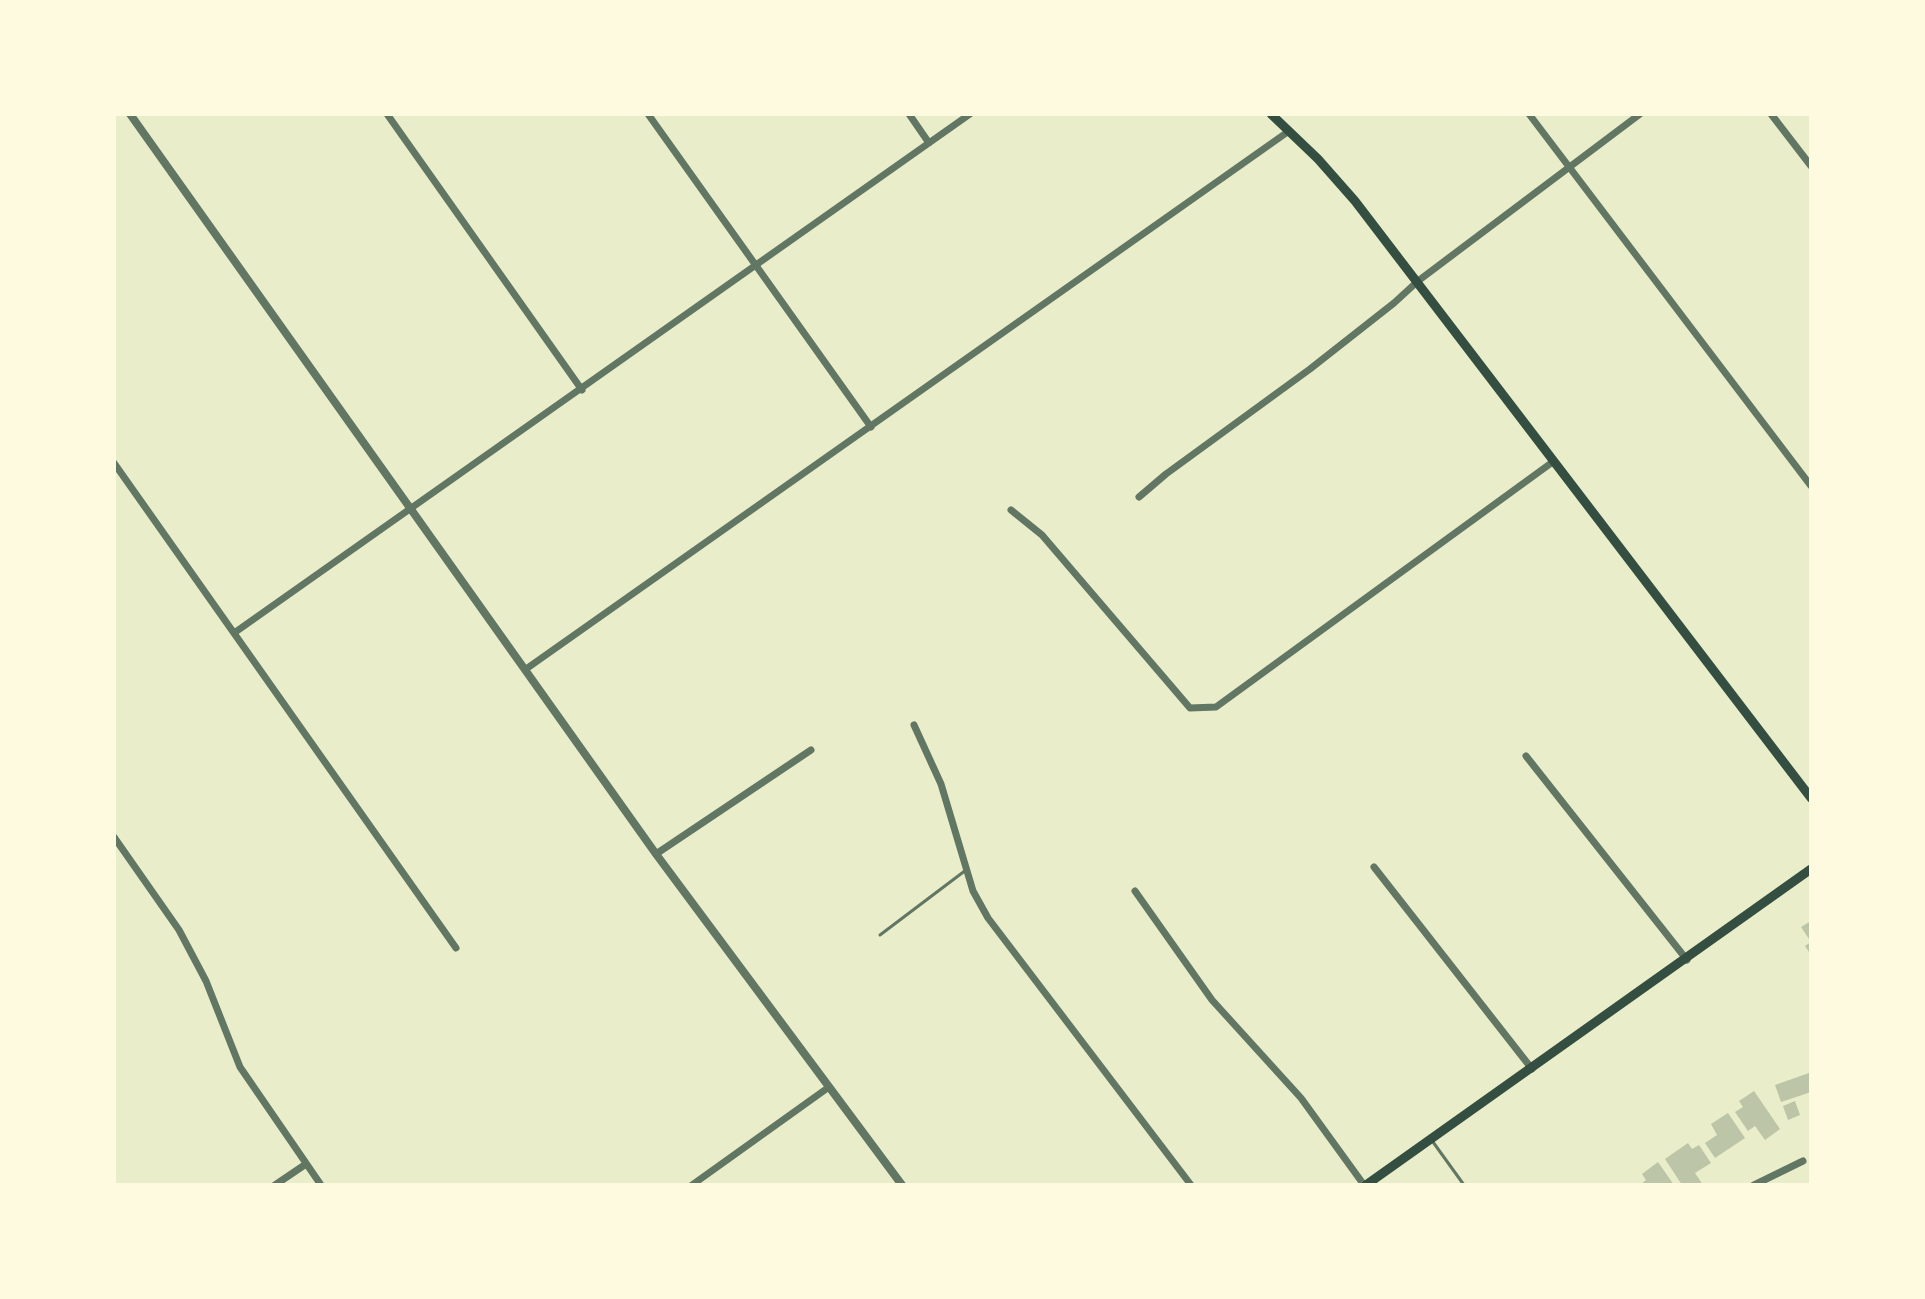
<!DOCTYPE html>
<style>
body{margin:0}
#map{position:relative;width:1925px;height:1299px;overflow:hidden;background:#e9edc9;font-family:Poppins,sans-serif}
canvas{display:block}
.frame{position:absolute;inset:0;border:116px solid #fefae0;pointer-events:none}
</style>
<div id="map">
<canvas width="1925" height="1299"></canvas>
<div class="frame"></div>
</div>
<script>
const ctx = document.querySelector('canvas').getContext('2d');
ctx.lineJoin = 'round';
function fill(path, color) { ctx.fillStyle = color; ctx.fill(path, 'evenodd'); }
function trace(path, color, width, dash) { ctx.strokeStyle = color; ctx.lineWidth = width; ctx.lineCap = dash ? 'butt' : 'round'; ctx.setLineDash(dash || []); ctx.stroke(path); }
const building = new Path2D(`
 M1811,921v34l-6,-9 6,-4 -10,-15z
 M1809,1073l2,19 -30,10 -6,-17z
 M1754,1091l26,38 -15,11 -10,-14 -7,5 -13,-19 8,-5 -4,-6z
 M1795,1101l5,14 -12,5 -5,-14z
 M1728,1113l17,25 -30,20 -10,-15 12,-8 -6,-11z
 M1688,1143l4,6 7,-4 12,18 -16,10 8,12h-21l-17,-26z
 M1658,1162l16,23h-34l6,-5 -4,-6z`);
const service = new Path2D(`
 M880,935l86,-65
 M1433,1142l31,43`);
const minor = new Path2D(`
 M387,114l195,276
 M648,114l223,313
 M909,114l20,29
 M1529,114l282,372
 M1771,114l40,52
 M114,463l342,485
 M1139,497l27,-23 144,-105 84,-66 24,-22 222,-167
 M1011,510l31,25 148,173 26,-1 338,-246
 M234,633l736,-519
 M526,669l763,-538
 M914,725l27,59 32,107 15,27 203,267
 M1526,756l161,204
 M114,837l65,93 27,51 34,86 81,118
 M656,854l155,-104
 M1374,867l158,202
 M1135,891l77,109 89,98 63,87
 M275,1185l31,-21
 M692,1185l137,-98
 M1754,1185l49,-24`);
const tertiary = new Path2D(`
 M130,114l526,740 246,331`);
const secondary = new Path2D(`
 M1271,114l47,45 37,42 456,597
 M1366,1185l445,-316`);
fill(building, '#bcc5a7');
trace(service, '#617663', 3);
trace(minor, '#617663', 7);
trace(tertiary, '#617663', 8);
trace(secondary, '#344e41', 9);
</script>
